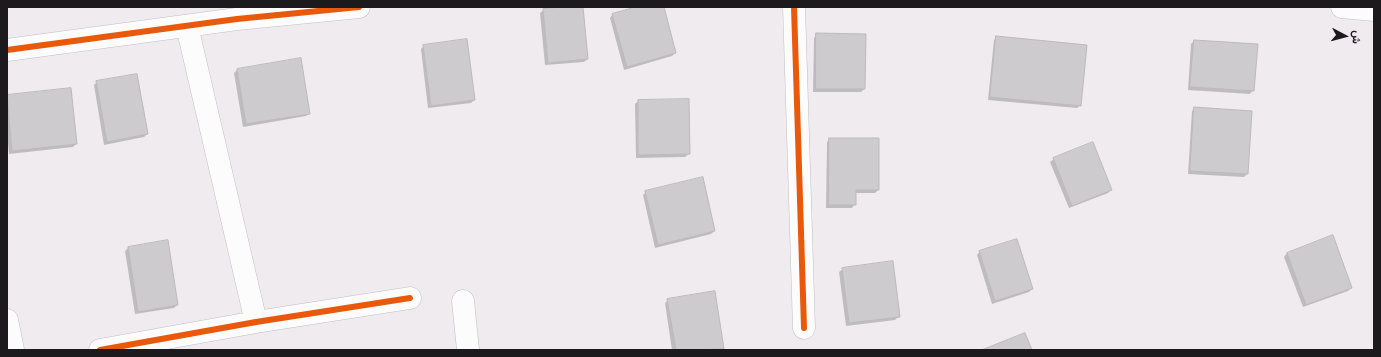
<!DOCTYPE html>
<meta charset="utf-8">
<style>
body{margin:0}
#map{position:relative;width:1381px;height:357px;overflow:hidden;background:#efebef;font-family:Quicksand,Vazirmatn,sans-serif}
canvas{display:block}
.frame{position:absolute;inset:0;border:8px solid #1c1a1d;pointer-events:none}
.north{position:absolute;left:1325px;top:16px;width:40px;height:40px;-webkit-text-stroke:3px #f0e9f1;paint-order:stroke;rotate:96deg;font-size:11px;font-weight:700;line-height:16px;text-align:center;color:#1c1a1d}
.north::after{content:'';display:block;margin:auto;width:14px;height:18px;background:#1c1a1d;clip-path:polygon(50% 0,100% 100%,50% 72%,0 100%)}
</style>
<div id="map">
<canvas width="1381" height="357"></canvas>
<div class="frame"></div>
<div class="north">ش</div>
</div>
<script>
const ctx = document.querySelector('canvas').getContext('2d');
ctx.lineJoin = 'round';
function fill(path, color) { ctx.fillStyle = color; ctx.fill(path, 'evenodd'); }
function trace(path, color, width, dash) { ctx.strokeStyle = color; ctx.lineWidth = width; ctx.lineCap = dash ? 'butt' : 'round'; ctx.setLineDash(dash || []); ctx.stroke(path); }
const shadow = new Path2D(`
 M572,7h10l5,52 -3,3 -39,3 -5,-52 4,-3z
 M639,7h23l13,46 -3,3 -48,14 -14,-52 3,-4z
 M817,34l47,55 -3,3h-48l1,-54z
 M997,37l83,68 -3,3 -89,-8 6,-60z
 M1194,41l62,4 -3,45 -3,4 -62,-4 3,-46z
 M424,46l50,54 -3,3 -43,5 -7,-59z
 M237,70l72,43 -3,3 -63,11 -9,-54z
 M97,82l50,52 -3,3 -40,8 -10,-60z
 M70,89l6,55 -3,3 -64,7 -2,-22v-36z
 M638,101l51,53 -4,3 -49,1 -1,-54z
 M1195,108l56,4 -4,62 -3,3 -56,-3 4,-63z
 M830,139l48,51 -3,3h-20v11l-3,4h-26l1,-66z
 M1054,159l57,31 -3,3 -39,15 -19,-46z
 M703,178l11,53 -3,3 -56,14 -12,-53 3,-3z
 M128,248l49,57 -3,3 -39,6 -10,-63z
 M980,251l52,38 -3,3 -37,12 -15,-49z
 M1287,253l64,35 -3,3 -45,16 -19,-50z
 M843,269l55,48 -3,3 -49,6 -7,-54z
 M668,300l55,49 -1,1h-50l-7,-47z`);
const building = new Path2D(`
 M561,7h22l5,52 -40,4 -5,-54z
 M636,7h28l12,46 -49,14 -15,-53z
 M816,33l50,1 -1,55h-49z
 M996,36l91,9 -6,61 -91,-9z
 M467,39l8,61 -44,6 -8,-61z
 M1194,40l64,4 -4,47 -64,-4z
 M301,58l9,56 -64,10 -9,-55z
 M137,74l11,60 -41,8 -11,-61z
 M71,88l6,56 -65,7 -5,-56z
 M689,99l1,55 -52,1v-55z
 M1194,107l58,4 -4,63 -58,-3z
 M829,138h50v52h-23v15h-27z
 M1093,142l19,48 -40,16 -19,-48z
 M703,177l12,54 -57,14 -13,-54z
 M1333,235l19,53 -46,17 -19,-52z
 M1017,239l16,50 -38,12 -16,-50z
 M168,240l10,65 -40,7 -10,-65z
 M893,261l7,56 -51,6 -7,-55z
 M715,291l9,58 -48,1 -9,-51z
 M1025,333l7,17h-50z`);
const minor = new Path2D(`
 M794,7l10,321
 M187,26l69,296
 M463,301l5,49
 M7,320l6,30
 M100,350l156,-28 154,-24`);
const tertiary = new Path2D(`
 M1342,7l32,3
 M7,50l230,-31 122,-12`);
const cycleway = new Path2D(`
 M794,7l10,321
 M7,50l230,-31 122,-12
 M100,350l156,-28 154,-24`);
fill(shadow, '#0003');
fill(building, '#cecbcf');
trace(building, '#bcb9bc', 1);
trace(minor, '#c1bec2', 23);
trace(tertiary, '#c1bec2', 23);
trace(minor, '#fdfcfd', 22);
trace(tertiary, '#fdfcfd', 22);
trace(cycleway, '#e8590c', 6);
</script>
